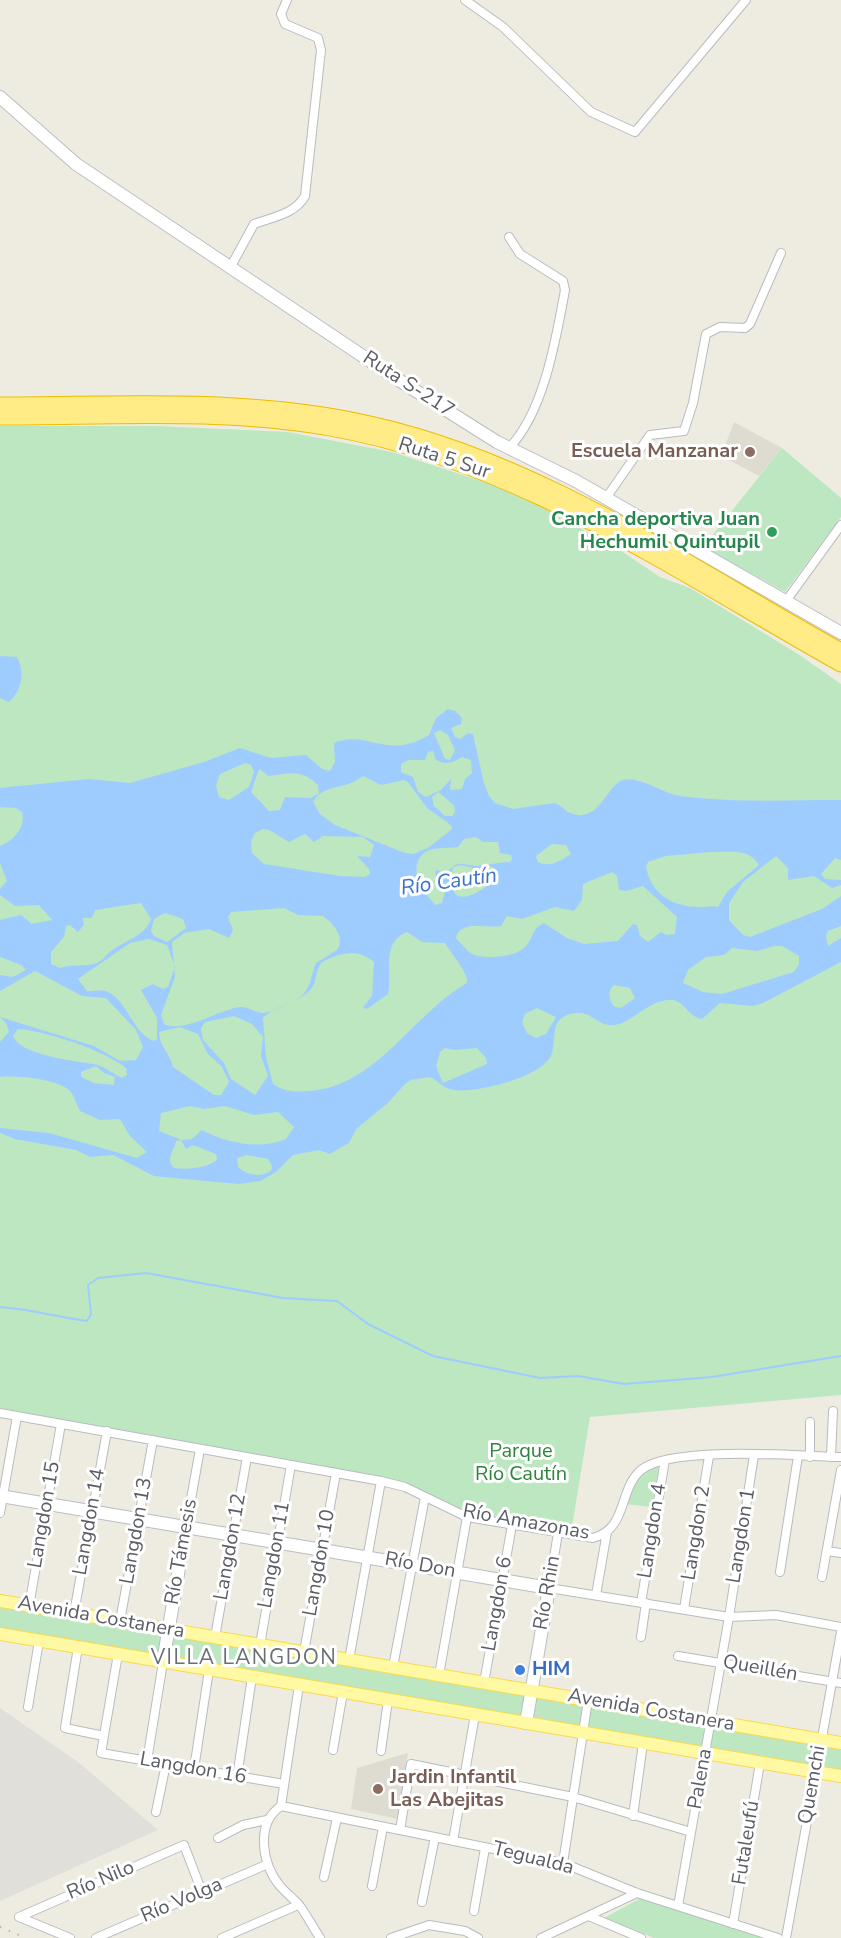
<!DOCTYPE html>
<meta charset="utf-8">
<style>
body{margin:0}
canvas{display:block;background:#eeece1}
</style>
<canvas width="841" height="1938"></canvas>
<script>
const ctx = document.querySelector('canvas').getContext('2d');
ctx.lineJoin = 'round';
function fill(path, color) { ctx.fillStyle = color; ctx.fill(path, 'evenodd'); }
function trace(path, color, width, dash) { ctx.strokeStyle = color; ctx.lineWidth = width; ctx.lineCap = dash ? 'butt' : 'round'; ctx.setLineDash(dash || []); ctx.stroke(path); }
function write(font, color, halo, rows, align = 'center') {
  ctx.font = font + ' "Nunito Sans",sans-serif'; ctx.lineWidth = 6; ctx.setLineDash([]); ctx.textBaseline = 'middle'; ctx.strokeStyle = halo; ctx.fillStyle = color; for (const [text, x, y, turn = 0] of rows) {
    ctx.save(); ctx.translate(x, y); ctx.rotate((+turn || 0) * Math.PI / 180); ctx.textAlign = isNaN(turn) ? turn : align; if (halo) ctx.strokeText(text, 0, 0); ctx.fillText(text, 0, 0); ctx.restore();
  }
}
const industrial = new Path2D(`
 M0,1708l78,54 80,68 -158,71z`);
const education = new Path2D(`
 M734,422l48,26 -23,28 -38,-20z
 M408,1753l-10,66 -47,-10 6,-41z`);
const green = new Path2D(`
 M0,426h158l130,6 104,20 120,39 103,56 45,30 30,11 108,66 43,30v711l-251,22 -19,116 -102,-19 -62,-31 -407,-75z
 M782,448l59,50v19l-56,75 -82,-45z
 M659,1464l-7,43 -28,-3c6,-19 18,-31 35,-40z
 M0,1603l841,142v30l-841,-142z
 M641,1898l121,40h-108l-50,-20z`);
const water = new Path2D(`
 M0,656l17,1c8,14 5,34 -8,45l-9,-4z
 M448,709l7,2 7,7 -1,6 -10,4 4,9 5,2 8,-6 5,1 11,49 5,13 6,7 18,6 41,-6c8,2 11,9 19,11 27,8 33,-28 50,-34 15,-5 42,14 57,16 53,7 108,4 161,4v60l-6,-2 -14,16 4,5 16,1v5l-9,3 -18,-12 -26,4v-12l-12,-12 -33,26 -14,21v17l14,15 7,2 72,-28 19,-13v30l-13,5 -2,5 2,10 13,-8v24l-78,41 -10,3 -33,-3 -18,16c-14,-2 -17,-18 -30,-19 -23,-2 -40,24 -59,25 -18,1 -23,-19 -46,-10 -18,7 -10,27 -16,41 -12,22 -74,37 -97,34 -11,-1 -15,-9 -24,-13l-19,3 -6,4 -17,19 -32,26 -7,14 -19,11 -11,-4 -26,5 -17,17 -16,9 -21,3 -23,-2 -62,-6 -41,-21 -23,2 -14,-7 -61,-11 -15,-6v-5l49,5 88,25 10,-6 -17,-16 -10,-17 -20,1 -20,-9c-4,-7 -5,-15 -11,-21 -13,-11 -52,-15 -69,-13v-35l9,-10 -3,-9 -6,-6 94,29 26,15 16,-1 7,-13 -7,-17 -30,-32 -24,-2 -47,-25 -35,20v-16l13,2 13,-7 -5,-5 -21,-8v-37l21,-5 11,9 20,-4 -13,-15 -24,1 -15,-11v-6l7,-8 -7,-18v-17c14,-6 26,-18 22,-34l-6,-4 -16,-1v-19l89,-9 41,4 74,-21 36,-14 31,10 35,-3 16,14 8,2 5,-9 -1,-19c34,-14 53,18 95,-8l7,-17zM440,730l8,5 7,15 -5,10 -5,-1 -11,-26zM433,751l3,9c10,5 17,3 26,-3l9,3 1,13 -7,6 -3,10 -12,1 1,-11 -10,11 -15,7 -8,-5 -5,-15 -12,-5v-8l7,-4h17l3,-8zM245,763l6,2 3,7 -5,15 -20,13 -10,-3 -3,-11 4,-12zM259,769l10,7c19,-3 33,-7 49,9l1,9 -9,4 -25,-1 -5,13 -11,1 -18,-19zM363,776l18,9 23,-5 4,2 19,26 24,17 1,4 -24,19 -15,6 -8,-1 -70,-28 -15,-11 -7,-12c12,-20 33,-11 50,-26zM438,792l16,13 1,7 -3,4h-7l-11,-10 -2,-9zM263,829l6,1 20,12 16,-8 9,8 9,-6 40,1 11,8 -4,12 -13,-1 12,13 1,5 -5,3 -25,-1 -76,-12 -12,-11 -1,-12 4,-8zM476,837l7,5h15l2,11 11,2 1,4 -2,3c-12,0 -24,4 -34,4 -14,-1 -19,-7 -29,7l-11,-3 -1,4 10,18 -3,11 -6,2c-12,-11 -30,-37 -12,-52 9,-7 23,-4 34,-6l6,-8zM552,844l14,1 5,9c-11,7 -21,14 -33,8l-2,-6zM711,852c17,0 38,-4 48,13l-32,27 -9,15c-8,-2 -11,1 -19,0 -26,0 -49,-13 -53,-41l2,-4 18,-6zM487,864l11,7 -1,8c-11,7 -28,23 -41,16l-7,-12 4,-16 8,-2 16,4zM612,872l5,4 2,14 7,1 17,-5 34,31 -2,17 -8,1 -6,-3 -13,10 -8,-6 -3,-11 -4,-1 -15,17 -34,3 -17,-6 -23,-15c-14,6 -10,16 -20,25 -10,9 -40,12 -51,6 -6,-2 -13,-12 -17,-16 4,-19 30,-9 45,-12l6,-10 15,3 33,-12 19,4 8,-11 1,-16zM141,903l10,16c-6,17 -27,22 -40,32 -5,4 -8,9 -14,12 -12,4 -25,1 -37,5l-9,-4v-12l13,-15 2,-11 4,-1 8,7 6,-7 -1,-7h9l3,-8zM284,908l14,7 25,1c10,7 23,22 14,34l-21,13c-6,14 -4,27 -19,36 -8,4 -26,14 -35,14 -8,-1 -14,-7 -22,-6 -19,2 -58,27 -76,17l-3,-9 14,-38 -3,-35 12,-9 25,-4 20,9 4,-8 -5,-13 3,-5zM165,913l18,6 3,9 -19,14 -13,-6 -3,-5 3,-12zM407,932l15,10 23,1c6,10 24,31 22,40 -55,31 -90,104 -159,108 -15,1 -22,1 -35,-7l-7,-27 -3,-39c14,-14 34,-14 48,-29 6,-7 4,-18 10,-26 17,-10 37,-15 53,-1l-2,34 -9,11 4,2 21,-15c5,-22 -8,-51 19,-62zM149,939l18,6 8,22 -7,20 -5,2 -10,-5 -12,6 16,28v21l-3,2c-22,-8 -26,-41 -48,-50 -5,-2 -13,1 -19,0l-9,-12 52,-36zM775,946h7l17,10v8l-5,8 -72,22 -19,-2 -20,-9 5,-13 18,-13 18,-2 8,-7 25,3zM614,985l16,3 5,10 -14,10 -6,-1c-6,-5 -8,-17 -1,-22zM537,1008l19,9 -10,17 -10,4 -9,-5 -5,-11 3,-8zM234,1016l18,8 11,13 -2,19 7,20 -13,19 -24,-16 -7,-16 -21,-23 -2,-12 4,-6zM180,1027l18,7 10,20 14,13 7,15 -8,13h-7l-41,-28c-3,-14 -14,-21 -14,-35zM18,1029c28,2 86,21 108,39l1,7 -5,3c-9,-4 -19,-13 -29,-14 -19,-3 -73,-9 -80,-28zM445,1048l10,2 22,-2 9,10 1,6 -44,19 -7,-17 4,-14zM96,1066l8,7 11,4 -1,8 -20,-2 -13,-6v-5zM190,1106l14,3 21,-3 29,9 24,-3 16,15 -8,12c-26,11 -61,4 -84,-9l-10,9 -10,1 -23,-9 2,-18zM181,1140l5,9 7,-4 23,9 1,6c-10,8 -30,10 -43,8 -9,-9 0,-17 2,-27zM247,1155l21,4 4,7 -1,5c-11,7 -24,4 -33,-4l-1,-9z`);
const stream = new Path2D(`
 M0,1307c30,2 57,10 87,14l4,-7 -3,-29 10,-7 48,-5 137,25 54,3 31,23 65,32 107,22 38,-2 46,8 88,-7 129,-21`);
const street = new Path2D(`
 M465,0l38,27 88,85 44,20 111,-132
 M509,237l11,17 43,27 2,9c-9,49 -21,122 -56,158
 M230,268l24,-44c19,-7 41,-10 51,-28l16,-146 -3,-12 -33,-14 -4,-10 6,-14
 M606,498l44,-63 34,-4 9,-28 13,-69 14,-7 25,1 5,-4 31,-71
 M786,601l55,-76
 M0,1413l381,68 24,6 62,30 126,21c35,-9 25,-48 48,-68 30,-25 158,-14 200,-13
 M810,1457v-35
 M831,1457l2,-46
 M0,1513l17,-97
 M186,1527l14,-78
 M558,1533l-9,55 180,29 47,-2 65,12
 M827,1551l14,2
 M780,1572l18,-116
 M822,1577l19,-107
 M596,1595l11,-63
 M641,1603l24,-143
 M29,1606l32,-182
 M684,1609l25,-153
 M74,1613l33,-182
 M120,1621l33,-181
 M215,1637l32,-180
 M641,1637l5,-34
 M260,1645l31,-180
 M78,1647l-13,81 39,8
 M304,1652l32,-179
 M118,1654l-17,99 183,31
 M678,1656l163,27
 M349,1660l32,-179
 M393,1667l32,-170
 M439,1675l28,-158
 M484,1683l28,-158
 M28,1707l11,-66
 M333,1750l10,-58
 M381,1751l7,-51
 M147,1761l16,-99
 M194,1769l15,-99
 M237,1777l15,-100
 M281,1806l282,57 74,30 141,45
 M281,1806c-26,18 -19,58 -1,80 6,7 14,13 20,20 7,10 13,21 20,32
 M281,1806l18,-121
 M156,1812l10,-48
 M633,1816l10,-73
 M400,1830l11,-66 162,33 118,35
 M218,1838l25,-13 24,-5
 M453,1841l22,-126
 M563,1863l25,-163
 M324,1877l13,-59
 M372,1886l11,-59
 M422,1902l13,-65
 M678,1906l51,-289 25,-162
 M474,1911l11,-63
 M19,1917l165,-72 18,47
 M19,1917l51,21
 M591,1917l50,21
 M733,1924l27,-161
 M96,1938l172,-74
 M222,1938l76,-33
 M391,1938l38,-13 36,6 13,7
 M541,1938l96,-45
 M786,1938l55,-306`);
const secondary = new Path2D(`
 M0,97l76,67 321,215 100,63 79,39 265,152
 M0,1496l549,92 -23,135
 M163,1662l23,-135`);
const primary = new Path2D(`
 M0,1601l841,142
 M0,1634l841,142`);
const highway = new Path2D(`
 M0,405c123,0 249,-9 370,19 172,38 319,143 471,227
 M0,417c109,0 222,-8 330,11 188,33 348,145 511,236`);
const rail = new Path2D(`
 M0,1927l26,11`);
const markers = [
 [750,452,6,"#8d6e63"],
 [772,532,6,"#2e9e5b"],
 [520,1670,6,"#3f7fe0"],
 [378,1789,6,"#8d6e63"]
];
const streetNames = [
 ["Ruta S-217",408,385,33],
 ["Ruta 5 Sur",444,459,18],
 ["Langdon 15",45,1515,-80],
 ["Langdon 14",90,1522,-80],
 ["Río Amazonas",526,1523,10],
 ["Langdon 13",137,1531,-80],
 ["Langdon 4",653,1531,-81],
 ["Langdon 2",697,1533,-81],
 ["Langdon 1",742,1536,-81],
 ["Langdon 12",231,1547,-80],
 ["Río Támesis",182,1552,-80],
 ["Langdon 11",275,1555,-80],
 ["Langdon 10",320,1563,-80],
 ["Río Don",420,1566,10],
 ["Río Rhin",548,1593,-80],
 ["Langdon 6",498,1604,-80],
 ["Avenida Costanera",101,1618,10],
 ["Queillén",760,1669,10],
 ["Avenida Costanera",651,1711,10],
 ["Langdon 16",193,1769,10],
 ["Palena",701,1779,-80],
 ["Quemchi",813,1785,-80],
 ["Futaleufú",747,1843,-81],
 ["Tegualda",533,1859,14],
 ["Río Nilo",101,1881,-23],
 ["Río Volga",182,1901,-23]
];
const educationNames = [
 ["Escuela Manzanar",738,452],
 ["Jardin Infantil",390,1778,"left"],
 ["Las Abejitas",390,1801,"left"]
];
const leisureNames = [
 ["Cancha deportiva Juan",760,520],
 ["Hechumil Quintupil",760,543]
];
const parkNames = [
 ["Parque",521,1452],
 ["Río Cautín",521,1475]
];
const shopNames = [
 ["HIM",532,1670]
];
const waterNames = [
 ["Río Cautín",449,883,-8]
];
const neighbourhoodNames = [
 ["VILLA LANGDON",244,1659]
];
fill(industrial, '#e1dfd9');
fill(education, '#dedbd0');
fill(green, '#bce7c0');
fill(water, '#9fccff');
trace(stream, '#9fccff', 2);
trace(street, '#b9bbc1', 10);
trace(secondary, '#babdc4', 14);
trace(primary, '#f9d94f', 14);
trace(highway, '#eb0', 17);
trace(street, '#fff', 8);
trace(secondary, '#fff', 12);
trace(primary, '#fff9a4', 12);
trace(highway, '#ffec86', 15);
trace(rail, '#b5b6b6', 2, [1.5, 8]);
for (const [x, y, r, color] of markers) { const dot = new Path2D(); dot.arc(x, y, r, 0, 2 * Math.PI); ctx.fillStyle = color; ctx.fill(dot); trace(dot, '#fff', 2); }
write('20px', '#5a5d63', '#fff', streetNames);
write('bold 20px', '#785e54', '#fff', educationNames, 'right');
write('bold 20px', '#27864d', '#fff', leisureNames, 'right');
write('20px', '#2f843c', '#fff', parkNames);
write('bold 20px', '#366cbe', '#fff', shopNames, 'left');
write('italic 21px', '#3c73c9', '#fff', waterNames);
ctx.letterSpacing = '1.5px';
write('21px', '#6a6f75', '#fff', neighbourhoodNames);
ctx.letterSpacing = '0px';
</script>
